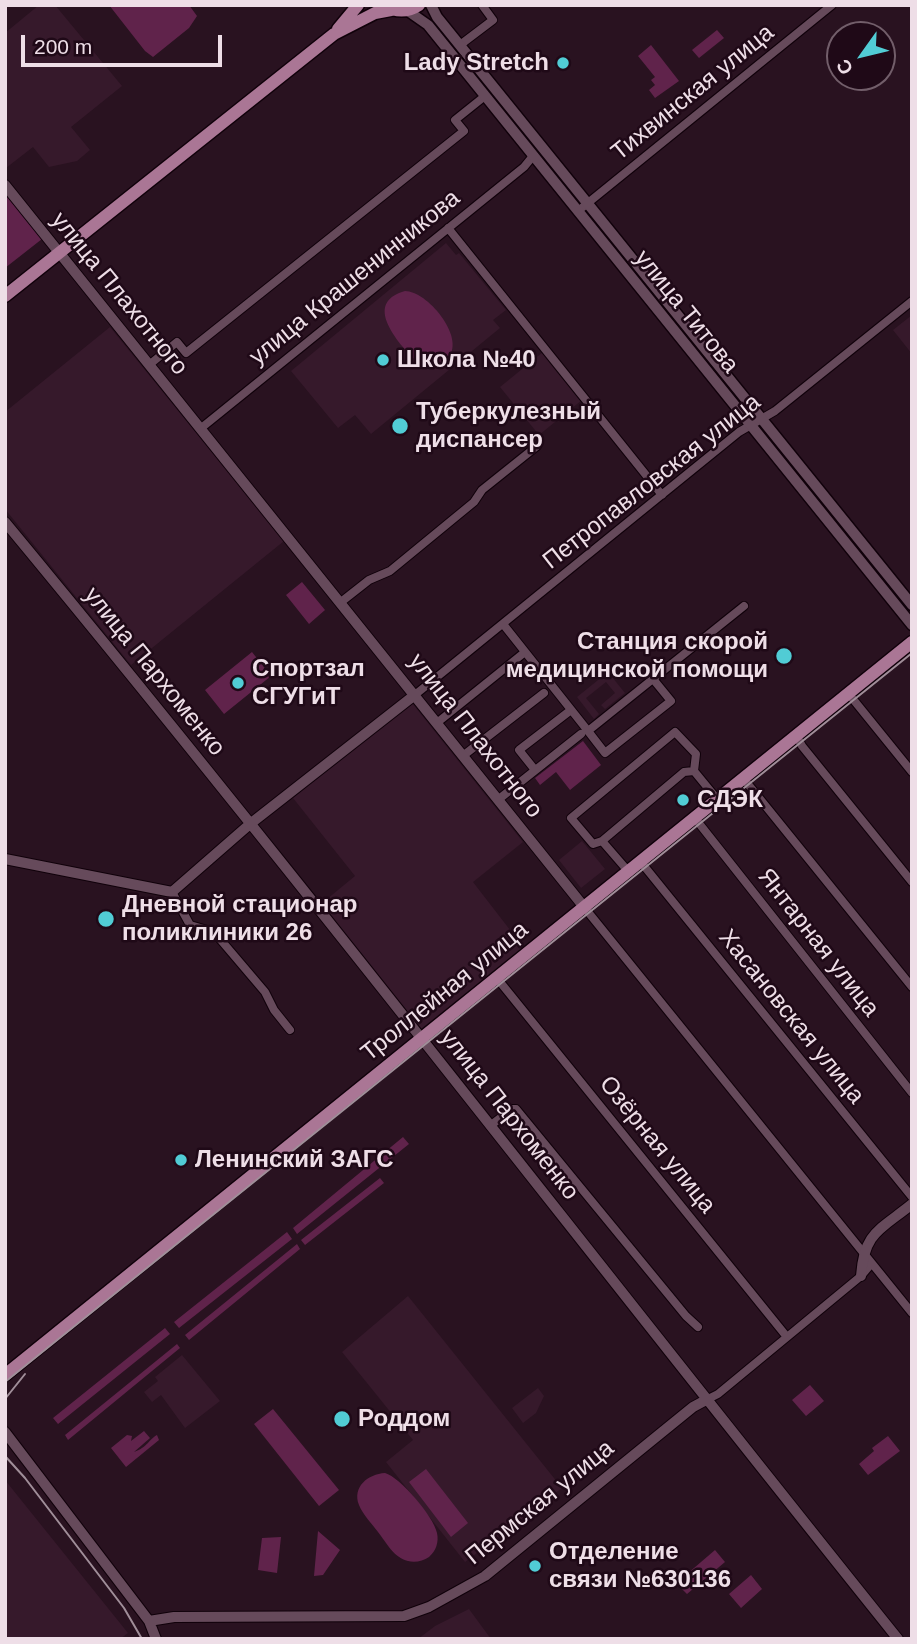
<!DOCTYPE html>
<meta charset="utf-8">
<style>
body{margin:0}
#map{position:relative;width:917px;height:1644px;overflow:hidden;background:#291220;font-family:Arial,sans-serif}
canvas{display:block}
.frame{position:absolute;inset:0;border:7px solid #eedee7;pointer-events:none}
.north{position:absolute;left:826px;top:21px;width:70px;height:70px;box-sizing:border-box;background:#1f0917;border:2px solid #725e6a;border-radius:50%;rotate:236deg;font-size:19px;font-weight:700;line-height:28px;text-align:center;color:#eedee7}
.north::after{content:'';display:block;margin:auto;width:24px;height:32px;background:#51ccd5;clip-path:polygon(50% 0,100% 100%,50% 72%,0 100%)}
.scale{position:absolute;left:21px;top:35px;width:201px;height:32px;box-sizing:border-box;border:4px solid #eedee7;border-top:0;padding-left:9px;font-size:21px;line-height:24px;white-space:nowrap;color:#eedee7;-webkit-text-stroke:5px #1f0917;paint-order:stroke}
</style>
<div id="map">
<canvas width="917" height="1644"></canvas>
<div class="frame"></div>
<div class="north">С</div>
<div class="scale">200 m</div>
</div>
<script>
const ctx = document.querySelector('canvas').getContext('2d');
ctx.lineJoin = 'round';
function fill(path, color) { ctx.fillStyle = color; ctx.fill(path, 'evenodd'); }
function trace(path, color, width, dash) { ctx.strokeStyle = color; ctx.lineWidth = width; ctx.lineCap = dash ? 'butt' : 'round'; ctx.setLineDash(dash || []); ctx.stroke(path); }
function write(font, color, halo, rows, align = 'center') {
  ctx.font = font + ' Arial,sans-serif'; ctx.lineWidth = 5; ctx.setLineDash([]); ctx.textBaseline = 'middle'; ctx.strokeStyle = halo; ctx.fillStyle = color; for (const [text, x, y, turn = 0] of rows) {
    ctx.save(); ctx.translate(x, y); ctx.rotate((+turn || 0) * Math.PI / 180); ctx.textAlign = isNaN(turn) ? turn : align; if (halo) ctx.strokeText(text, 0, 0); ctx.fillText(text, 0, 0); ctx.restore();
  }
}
const built = new Path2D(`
 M39,5h16l67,81 -51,41 19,23 -13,11 -28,6 -16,-20 -27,21 -1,-135z
 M446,243l10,12 3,-2 47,57 -13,10 7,8 -129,106 -16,-19 -17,13 -47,-57z
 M912,315v39l-19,-24z
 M110,327l174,214 -153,124 -126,-156v-97z
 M543,352l39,48 -43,35 -39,-48z
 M608,672l17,21 -20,16 -4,-4 14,-12 -9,-11 -20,16 13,16 -5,5 -17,-22z
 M412,703l111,139 -50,40 51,66 -103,81 -100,-125 34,-28 -62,-78z
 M582,841l23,28 -24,19 -22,-28z
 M408,1296l154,192 -97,74 -79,-100 27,-22 -71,-88z
 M182,1355l38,46 -35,27 -24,-33 -9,7 -8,-10 14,-11 -3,-4z
 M538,1388l6,8 -8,17 -13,10 -11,-15z
 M5,1480l123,153 -8,6h-115z
 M469,1609l22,30h-73l17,-13z`);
const green = new Path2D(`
 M109,5h80l8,11 -8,12 -36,29 -8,-6z
 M717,30l7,8 -25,20 -7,-8z
 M651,45l28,36 -24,17 -6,-8 6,-5 -4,-5 4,-3 -17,-21z
 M5,194l37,45 -37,29z
 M405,291c22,0 60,45 44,66 -17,23 -35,3 -47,-11 -14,-18 -32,-45 3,-55z
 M302,582l23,28 -16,14 -23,-29z
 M252,652l19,24 -47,38 -19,-24z
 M583,741l18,24 -31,25 -14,-18 -16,13 -5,-7z
 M403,1137l6,7 -112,90 -4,-6z
 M380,1178l4,5 -79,62 -4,-5z
 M287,1232l5,7 -113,89 -5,-6z
 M297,1244l3,5 -111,91 -4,-5z
 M165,1328l5,6 -112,90 -5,-6z
 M177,1344l3,4 -112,92 -3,-5z
 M810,1385l14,16 -18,15 -14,-16z
 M273,1409l66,81 -20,16 -65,-82z
 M144,1431l6,7 -16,14c14,-5 15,-13 23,-17l2,5 -33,27 -15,-19 16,-13 5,1 -1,5z
 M888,1436l12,15 -32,24 -9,-11 15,-13 -2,-3z
 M426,1469l42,54 -17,14 -42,-55z
 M385,1473c15,4 49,44 52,60 2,9 -1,18 -8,24 -6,4 -14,6 -21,4 -14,-3 -22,-19 -30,-29 -6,-8 -15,-17 -19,-27 -7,-18 9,-31 26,-32z
 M318,1531l22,19 -17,25 -9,1z
 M281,1537l-4,36 -19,-3 4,-32z
 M715,1550l10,12 -38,32 -6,-6 -1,-8z
 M751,1575l11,14 -21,19 -12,-14z`);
const minor = new Path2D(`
 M460,45l33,-25 -11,-15
 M578,211l254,-206
 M448,228l214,267
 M149,365l28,-23 9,11 278,-222 -9,-11 30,-24
 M200,429l324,-262 9,-11
 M341,602l28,-22 21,-9 84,-69 8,-12 55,-44
 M503,624l85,107 156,-125
 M848,693l64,79
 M416,694l323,-262 36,-21 137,-110
 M438,722l87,-70
 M588,731l17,22 66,-52 -18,-22
 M796,735l6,11 110,136
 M464,755l80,-62
 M535,770l-16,-20 52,-40
 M743,778l169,209
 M499,799l82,-65
 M694,817l218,276
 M602,841l-9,3 -22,-26 104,-86 21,22 -2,17
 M640,861l272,336
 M628,871l-26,-30 82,-69 10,-1 23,28
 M172,892l18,33 24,7 51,60 9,18 16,20
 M584,907l328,406
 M496,977l291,360
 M490,1126l22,-17h4l170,207 12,11
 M706,1400l12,-6 143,-118 10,-12`);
const tertiary = new Path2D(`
 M5,185l579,722
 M5,522c304,367 594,745 893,1117
 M5,859l167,33 78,-68 166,-130
 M861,1276c3,-44 19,-46 51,-72
 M5,1432l144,189 7,18
 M149,1621l25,-4 230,-1 25,-9 56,-31 208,-169 13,-7`);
const secondary = new Path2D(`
 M431,5l6,12 475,588
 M408,11l20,14 484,600`);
const primary = new Path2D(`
 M384,6c12,6 23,7 35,-1
 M338,29l20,-24
 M5,296l329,-262 41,-21 16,-3
 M5,1375l907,-733`);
const tram = new Path2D(`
 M5,1382l907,-729
 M5,1399l20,-25
 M5,1456l20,22 99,130 18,31`);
const markers = [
 [563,63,7,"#51ccd5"],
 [383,360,7,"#51ccd5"],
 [400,426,9,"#51ccd5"],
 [784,656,9,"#51ccd5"],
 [238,683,7,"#51ccd5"],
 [683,800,7,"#51ccd5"],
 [106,919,9,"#51ccd5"],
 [181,1160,7,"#51ccd5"],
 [342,1419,9,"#51ccd5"],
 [535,1566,7,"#51ccd5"]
];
const poiNames = [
 ["Lady Stretch",549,63,"right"],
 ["Школа №40",397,360],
 ["Туберкулезный",416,412],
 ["диспансер",416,440],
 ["Станция скорой",768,642,"right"],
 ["медицинской помощи",768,670,"right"],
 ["Спортзал",252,669],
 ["СГУГиТ",252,697],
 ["СДЭК",697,800],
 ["Дневной стационар",122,905],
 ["поликлиники 26",122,933],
 ["Ленинский ЗАГС",195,1160],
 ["Роддом",358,1419],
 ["Отделение",549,1552],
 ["связи №630136",549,1580]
];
const streetNames = [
 ["Тихвинская улица",693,93,-39],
 ["улица Крашенинникова",355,278,-39],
 ["улица Плахотного",119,294,51],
 ["улица Титова",686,312,51],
 ["Петропавловская улица",652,482,-38],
 ["улица Пархоменко",154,672,51],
 ["улица Плахотного",475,736,52],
 ["Янтарная улица",818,943,52],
 ["Троллейная улица",445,992,-39],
 ["Хасановская улица",791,1017,51],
 ["улица Пархоменко",509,1115,52],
 ["Озёрная улица",657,1145,51],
 ["Пермская улица",540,1503,-39]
];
fill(built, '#36192b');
fill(green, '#60234b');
trace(minor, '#10010a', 10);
trace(tertiary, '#10010a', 12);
trace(secondary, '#10010a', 13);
trace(primary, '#10010a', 15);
trace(minor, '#664a5b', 8);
trace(tertiary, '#664a5b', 10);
trace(secondary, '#664a5b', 10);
trace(primary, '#aa7695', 12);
trace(tram, '#a08e99', 2);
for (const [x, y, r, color] of markers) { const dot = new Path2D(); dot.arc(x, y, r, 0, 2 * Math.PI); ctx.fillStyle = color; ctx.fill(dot); trace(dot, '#1f0917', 2.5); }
write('bold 24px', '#eedee7', '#1f0917', poiNames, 'left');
write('24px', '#eedee7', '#1f0917', streetNames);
</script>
